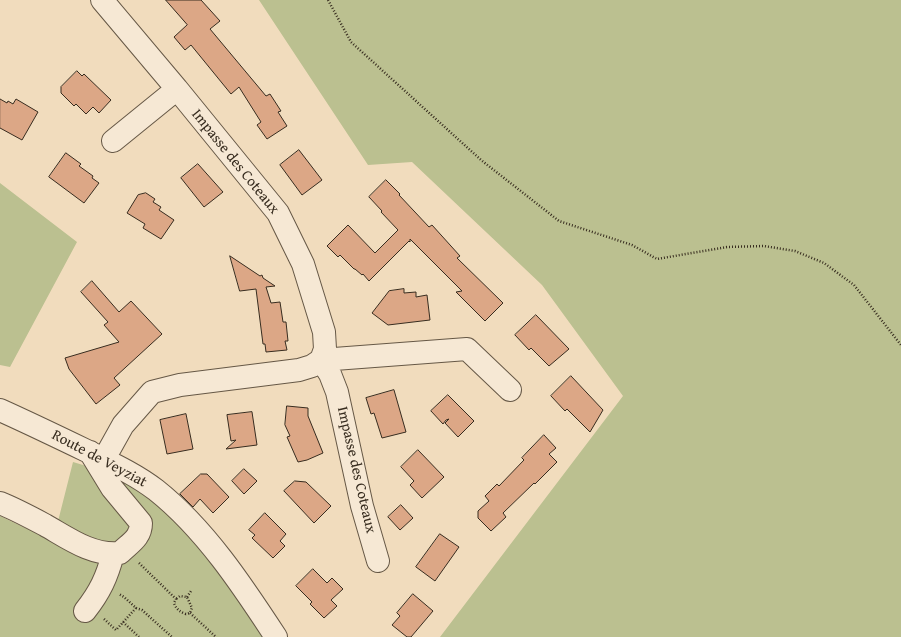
<!DOCTYPE html>
<style>
body{margin:0}
canvas{display:block;background:#f1dcbd}
</style>
<canvas width="901" height="637"></canvas>
<script>
const ctx = document.querySelector('canvas').getContext('2d');
ctx.lineJoin = 'round';
function fill(path, color) { ctx.fillStyle = color; ctx.fill(path, 'evenodd'); }
function trace(path, color, width, dash) { ctx.strokeStyle = color; ctx.lineWidth = width; ctx.lineCap = dash ? 'butt' : 'round'; ctx.setLineDash(dash || []); ctx.stroke(path); }
function write(font, color, halo, rows, align = 'center') {
  ctx.font = font + ' "Gentium Book Plus",serif'; ctx.lineWidth = 3; ctx.setLineDash([]); ctx.textBaseline = 'middle'; ctx.strokeStyle = halo; ctx.fillStyle = color; for (const [text, x, y, turn = 0] of rows) {
    ctx.save(); ctx.translate(x, y); ctx.rotate((+turn || 0) * Math.PI / 180); ctx.textAlign = isNaN(turn) ? turn : align; if (halo) ctx.strokeText(text, 0, 0); ctx.fillText(text, 0, 0); ctx.restore();
  }
}
const green = new Path2D(`
 M259,0h642v637h-461l183,-241 -81,-111 -130,-123 -44,3z
 M0,183l77,59 -67,125 -10,-2z
 M73,462l97,29 109,146h-279v-121l53,25z`);
const building = new Path2D(`
 M166,0h35l19,21 -10,8 56,67 4,-2 11,17 -3,1 9,14 -20,13 -10,-14 4,-3 -22,-35 -8,7 -40,-49 -6,5 -11,-13 13,-12z
 M77,71l5,5 2,-2 27,26 -12,13 -6,-6 -7,7 -10,-10 -2,2 -13,-13v-6z
 M0,99l7,4 1,-2 5,3 3,-5 22,13 -16,28 -22,-12z
 M299,150l23,30 -20,15 -22,-30z
 M66,153l15,11 -2,2 14,10 -1,2 7,5 -15,20 -35,-26z
 M198,164l25,28 -19,15 -23,-29z
 M386,180l14,14 -1,1 30,32 3,-2 28,31 -3,2 46,45 -18,18 -29,-29 6,-1 -52,-52v3l-1,-1 -40,40 -6,-7 -1,1 -7,-6h-1l-14,-14 -2,2 -11,-11 21,-21 27,28 23,-23 -17,-18 1,-1 -13,-14z
 M146,193l9,6 -2,3 8,5 -2,3 15,10 -13,19 -18,-11 2,-4 -18,-11 11,-18z
 M230,256l30,20 2,-1 1,3 12,8 -9,1 5,16 9,-1 3,20h3l2,19h-3l2,9 -21,2 -1,-8h-2l-7,-55 -16,2z
 M92,281l27,31 12,-11 31,33 -48,44 6,7 -24,19 -27,-35 -4,-11 54,-16 -15,-17 4,-3 -27,-30z
 M404,289v4l12,-1v5l11,-2 3,25 -42,5 -16,-12 17,-22z
 M536,315l33,34 -20,17 -18,-18 -2,2 -14,-15z
 M571,376l32,34 -13,22 -23,-23 -2,2 -14,-15z
 M394,390l12,42 -24,6 -8,-25 -3,1 -5,-16z
 M448,395l26,26 -16,16 -13,-14 4,-4 -3,1 -3,4 -12,-13z
 M287,406l21,2v8l15,37 -16,7 -9,2 -11,-25 3,-1 -5,-11z
 M252,412l5,33 -31,4 10,-9 -5,1 -4,-26z
 M186,414l7,35 -26,5 -7,-34z
 M544,435l12,13 -7,6 8,8 -22,22 -1,-1 -31,30 3,4 -15,14 -13,-13v-7l11,-10 -4,-5 12,-12 2,2 25,-26 -2,-2z
 M418,450l26,27 -22,21 -12,-13 4,-4 -13,-14z
 M244,469l13,12 -13,13 -12,-13z
 M201,474h6l22,23 -16,16 -13,-14 -7,8 -13,-13z
 M295,481l11,1 25,24 -17,17 -30,-32z
 M401,505l12,13 -13,12 -12,-13z
 M265,513l21,21 -6,7 5,5 -12,12 -21,-20 3,-3 -6,-5z
 M440,534l19,13 -24,34 -19,-14z
 M313,569l14,14 5,-5 11,11 -12,11 6,6 -13,12 -14,-14 2,-2 -16,-16z
 M413,594l20,17 -22,26h-4l-15,-12 8,-9 -3,-3z`);
const path = new Path2D(`
 M328,0l23,42 130,118 78,61 73,24 25,14 70,-12 37,-1 31,5 29,12 30,22 47,60
 M139,563l37,36 -2,4c2,6 6,9 12,11l4,-1 2,-5 -5,-11 -7,-1 -4,3
 M187,597l4,-6
 M136,608l6,2 30,27
 M190,613l26,24
 M104,619l12,11 20,-22 -12,-11 -5,-3
 M123,622l16,15`);
const minor = new Path2D(`
 M102,0l75,89
 M0,410c29,13 58,27 87,41 24,12 48,23 69,39 49,39 86,95 120,147
 M104,459l19,-34 29,-33 28,-7 119,-15 13,-4 9,-6 4,-11 -1,-17 -21,-68 -25,-51 -101,-124 -64,52
 M0,503c15,6 30,14 45,22 23,13 47,31 75,28 10,-10 21,-15 21,-30l-29,-35 -22,-36
 M378,561l-16,-55 -25,-114 -7,-18 -9,-14 146,-11 43,41
 M85,611c15,-19 22,-34 28,-57`);
const streetNames = [
 ["Impasse des Coteaux",235,162,51],
 ["Route de Veyziat",99,459,28],
 ["Impasse des Coteaux",356,470,77]
];
fill(green, '#bbc090');
fill(building, '#dca786');
trace(building, '#372c1f', 1);
trace(minor, '#665846', 24);
trace(path, '#372c1f', 2.5, [1, 2]);
trace(minor, '#f6e8d4', 22);
write('15px', '#372c1f', '#f6e8d4', streetNames);
</script>
